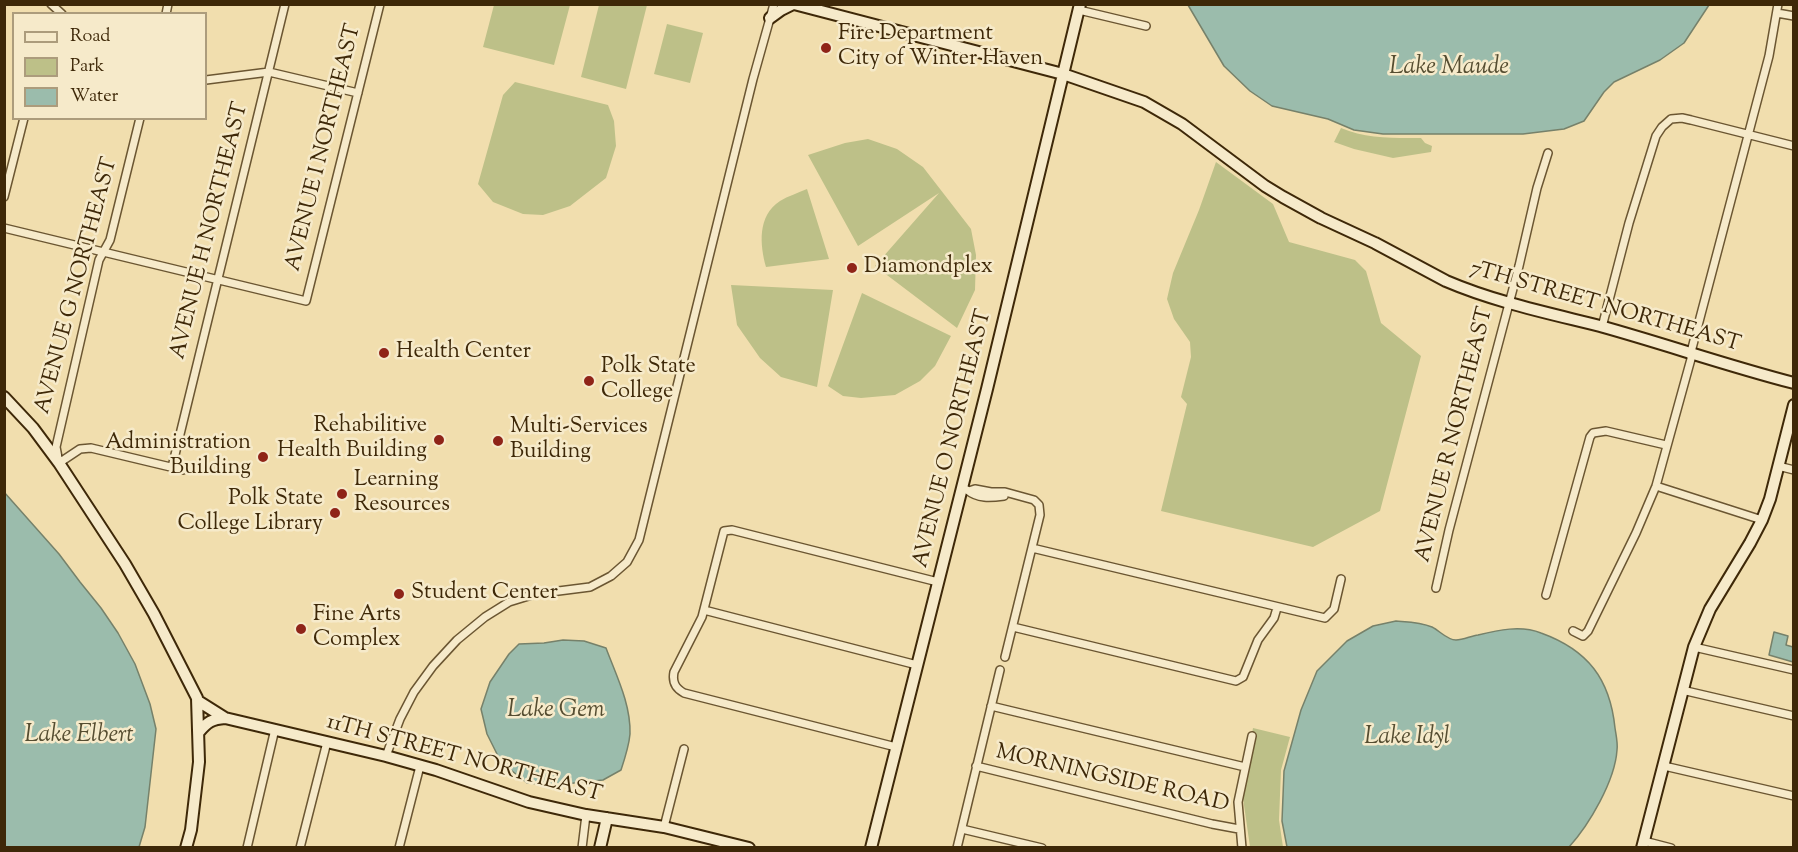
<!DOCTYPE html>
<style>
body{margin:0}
#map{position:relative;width:1798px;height:852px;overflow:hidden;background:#f1deae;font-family:"Sorts Mill Goudy",serif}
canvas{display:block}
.frame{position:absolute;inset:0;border:6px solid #3e2808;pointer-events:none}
.legend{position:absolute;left:12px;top:12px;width:195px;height:108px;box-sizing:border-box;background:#f6eaca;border:2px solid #ac9c7c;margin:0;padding:8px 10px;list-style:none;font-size:18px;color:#3e2808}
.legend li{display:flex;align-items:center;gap:12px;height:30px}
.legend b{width:30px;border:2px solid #ac9c7c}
</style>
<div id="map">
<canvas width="1798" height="852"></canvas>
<div class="frame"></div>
<ul class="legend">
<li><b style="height:8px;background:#f6eaca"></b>Road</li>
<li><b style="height:16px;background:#bdc088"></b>Park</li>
<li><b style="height:16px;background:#9bbcac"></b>Water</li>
</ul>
</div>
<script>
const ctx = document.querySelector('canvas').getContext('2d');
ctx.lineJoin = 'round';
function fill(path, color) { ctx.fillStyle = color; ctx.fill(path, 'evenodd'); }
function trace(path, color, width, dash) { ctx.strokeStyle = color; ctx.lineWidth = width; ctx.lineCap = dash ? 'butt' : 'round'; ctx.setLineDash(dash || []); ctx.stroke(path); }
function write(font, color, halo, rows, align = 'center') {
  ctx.font = font + ' "Sorts Mill Goudy",serif'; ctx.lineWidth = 5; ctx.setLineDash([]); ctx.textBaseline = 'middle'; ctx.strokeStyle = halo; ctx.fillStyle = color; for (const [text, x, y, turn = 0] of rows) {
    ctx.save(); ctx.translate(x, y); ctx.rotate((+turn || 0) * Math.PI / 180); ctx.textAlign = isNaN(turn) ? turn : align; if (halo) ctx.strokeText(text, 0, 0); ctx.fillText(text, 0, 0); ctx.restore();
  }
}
const green = new Path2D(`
 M494,5h76l-16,60 -71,-18z
 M599,5h48l-21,84 -45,-12z
 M667,24l36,9 -13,50 -36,-9z
 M515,82l93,23 6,16 2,25 -10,32 -36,28 -27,9 -20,-1 -30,-12 -15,-18 25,-89z
 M1341,128c25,11 53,10 80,10l4,5 7,3 -1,6 -38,6 -39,-9 -20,-7z
 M868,139l29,10 26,18 48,62 5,26 -1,35 -18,38 -82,-62 64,-73 -81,53 -50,-91 37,-12z
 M1216,162l57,42 16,38 66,18 11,11 15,52 40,33 -41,155 -67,36 -152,-36 26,-107 -6,-7 10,-40 -1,-15 -16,-23 -7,-20 6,-26 26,-63z
 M807,189l22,70 -63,8c-6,-22 -9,-51 14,-66 8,-5 18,-8 27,-12z
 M731,285l102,5 -16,97 -36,-10 -21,-19 -23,-33z
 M862,293l89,43 -16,30 -15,15 -25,14 -34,3 -18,-2 -15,-10z
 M1253,728l37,9 -9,33 -2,50 4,27h-33l-7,-49 7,-33v-20z`);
const water = new Path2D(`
 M1188,5h521l-25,38 -24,17 -46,22 -10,10 -20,29 -20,8 -41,5h-140l-29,-4 -26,-11 -56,-13 -22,-15 -26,-25z
 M4,492l55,62 21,28 21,26 17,25 17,31 15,40 6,25 -11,98 -6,20h-134z
 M1396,621c13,1 24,1 36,6 8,4 15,13 24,13 7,0 15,-4 22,-5 20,-5 43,-10 63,-2 47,17 69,46 74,95 1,7 3,15 2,22 -2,31 -28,75 -48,97h-282l-5,-26 2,-50 17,-61 16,-39 30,-30 26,-15z
 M1774,632l14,4 -2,9 7,2v15l-24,-7z
 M563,640l21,1 22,7c10,27 25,56 24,86 -1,12 -5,24 -9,36l-18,10 -48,5 -28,-2 -26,-21 -14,-28 -6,-25 9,-27 19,-28 10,-10 25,-1z`);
const street = new Path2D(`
 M51,4l11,10
 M1079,10l67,16
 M1777,13l17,3
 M166,14l2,-10
 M206,80l63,-8 89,21
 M140,118l-30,122 -11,20 -43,187 3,16 21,-14 11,-1 92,22
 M4,197l20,-79
 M4,228l302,73 74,-297
 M1602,327l27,-104 27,-87 6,-9 9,-8 11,-1 9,2 103,26
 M1778,466l16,4
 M172,467l113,-463
 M1656,486l106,34
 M967,490c11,9 23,8 37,6
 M969,491l6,-2 16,3h14l29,8 5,5 1,10 -35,142
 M1032,548l293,70 9,-9 7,-30
 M1436,588l13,-58 70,-264 18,-78 11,-35
 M1546,595l44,-158 3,-4 13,-2 60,14
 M704,610l213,55
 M1013,627l223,54 7,-4 15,-37 16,-22 3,-10
 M1573,631l10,5 5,-5 48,-98 20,-47 35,-127v-7l78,-296 9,-52
 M1694,647l100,23
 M1682,690l112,26
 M991,706l254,61
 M896,747l-212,-54c-9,-5 -12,-11 -10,-21l28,-55 22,-86 8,-1 206,52
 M386,756l14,-37 14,-27 19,-26 24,-26 28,-23 24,-15 26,-8 55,-7 21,-11 16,-14 12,-22 114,-461 21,-75
 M976,766l236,58 27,5
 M1664,766l130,30
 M664,827l20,-78
 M962,829l80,19
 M1644,841l27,7
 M247,848l28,-119
 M300,848l27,-106
 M399,848l21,-82
 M582,848l4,-33
 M957,848l43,-178
 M1242,848l-4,-46 14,-66`);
const secondary = new Path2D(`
 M794,4l269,70 81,28 38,22 83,62 18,11 38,21 54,25 71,38c49,21 102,32 154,45 65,18 128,40 194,57
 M770,18l11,-8 12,-6
 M4,397l29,31 26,35 66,101 29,50 43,84 2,64 -8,68 -5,18
 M198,701l27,17 161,38 50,14 93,32 57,13 78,12 85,21
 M199,732c8,-10 13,-13 26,-14
 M600,848l7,-30
 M871,848l116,-459 93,-385
 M1642,848l52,-201 16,-38 40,-66 12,-23 8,-21 24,-94`);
const markers = [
 [826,48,6,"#8f2418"],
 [852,268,6,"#8f2418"],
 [384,353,6,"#8f2418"],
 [589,381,6,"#8f2418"],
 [439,440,6,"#8f2418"],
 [498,441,6,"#8f2418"],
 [263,457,6,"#8f2418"],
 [342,494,6,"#8f2418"],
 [335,513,6,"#8f2418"],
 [399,594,6,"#8f2418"],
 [301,629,6,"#8f2418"]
];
const poiNames = [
 ["Fire Department",838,35],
 ["City of Winter Haven",838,60],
 ["Diamondplex",864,268],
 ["Health Center",396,353],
 ["Polk State",601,368],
 ["College",601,393],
 ["Rehabilitive",427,427,"right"],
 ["Health Building",427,452,"right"],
 ["Multi-Services",510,428],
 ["Building",510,453],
 ["Administration",251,444,"right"],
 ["Building",251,469,"right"],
 ["Learning",354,481],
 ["Resources",354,506],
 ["Polk State",323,500,"right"],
 ["College Library",323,525,"right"],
 ["Student Center",411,594],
 ["Fine Arts",313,616],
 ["Complex",313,641]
];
const streetNames = [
 ["AVENUE I NORTHEAST",325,148,-76],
 ["AVENUE H NORTHEAST",211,231,-76],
 ["AVENUE G NORTHEAST",78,286,-75],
 ["7TH STREET NORTHEAST",1605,308,16],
 ["AVENUE R NORTHEAST",1456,435,-76],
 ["AVENUE O NORTHEAST",954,439,-76],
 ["11TH STREET NORTHEAST",464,760,15],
 ["MORNINGSIDE ROAD",1112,780,13]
];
const waterNames = [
 ["Lake Maude",1449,69],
 ["Lake Gem",556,712],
 ["Lake Elbert",79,737],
 ["Lake Idyl",1407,739]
];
fill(green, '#bdc088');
fill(water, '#9bbcac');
trace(water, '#76816a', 1.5);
trace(street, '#6b5632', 10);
trace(secondary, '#3e2808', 14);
trace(street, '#f6eaca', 7);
trace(secondary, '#f6eaca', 10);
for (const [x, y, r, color] of markers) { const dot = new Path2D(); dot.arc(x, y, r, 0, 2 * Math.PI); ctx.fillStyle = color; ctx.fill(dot); trace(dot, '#f6eaca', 2); }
write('22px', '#3e2808', '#f6eaca', poiNames, 'left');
write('22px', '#3e2808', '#f6eaca', streetNames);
write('italic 24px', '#554d31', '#f6eaca', waterNames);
</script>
